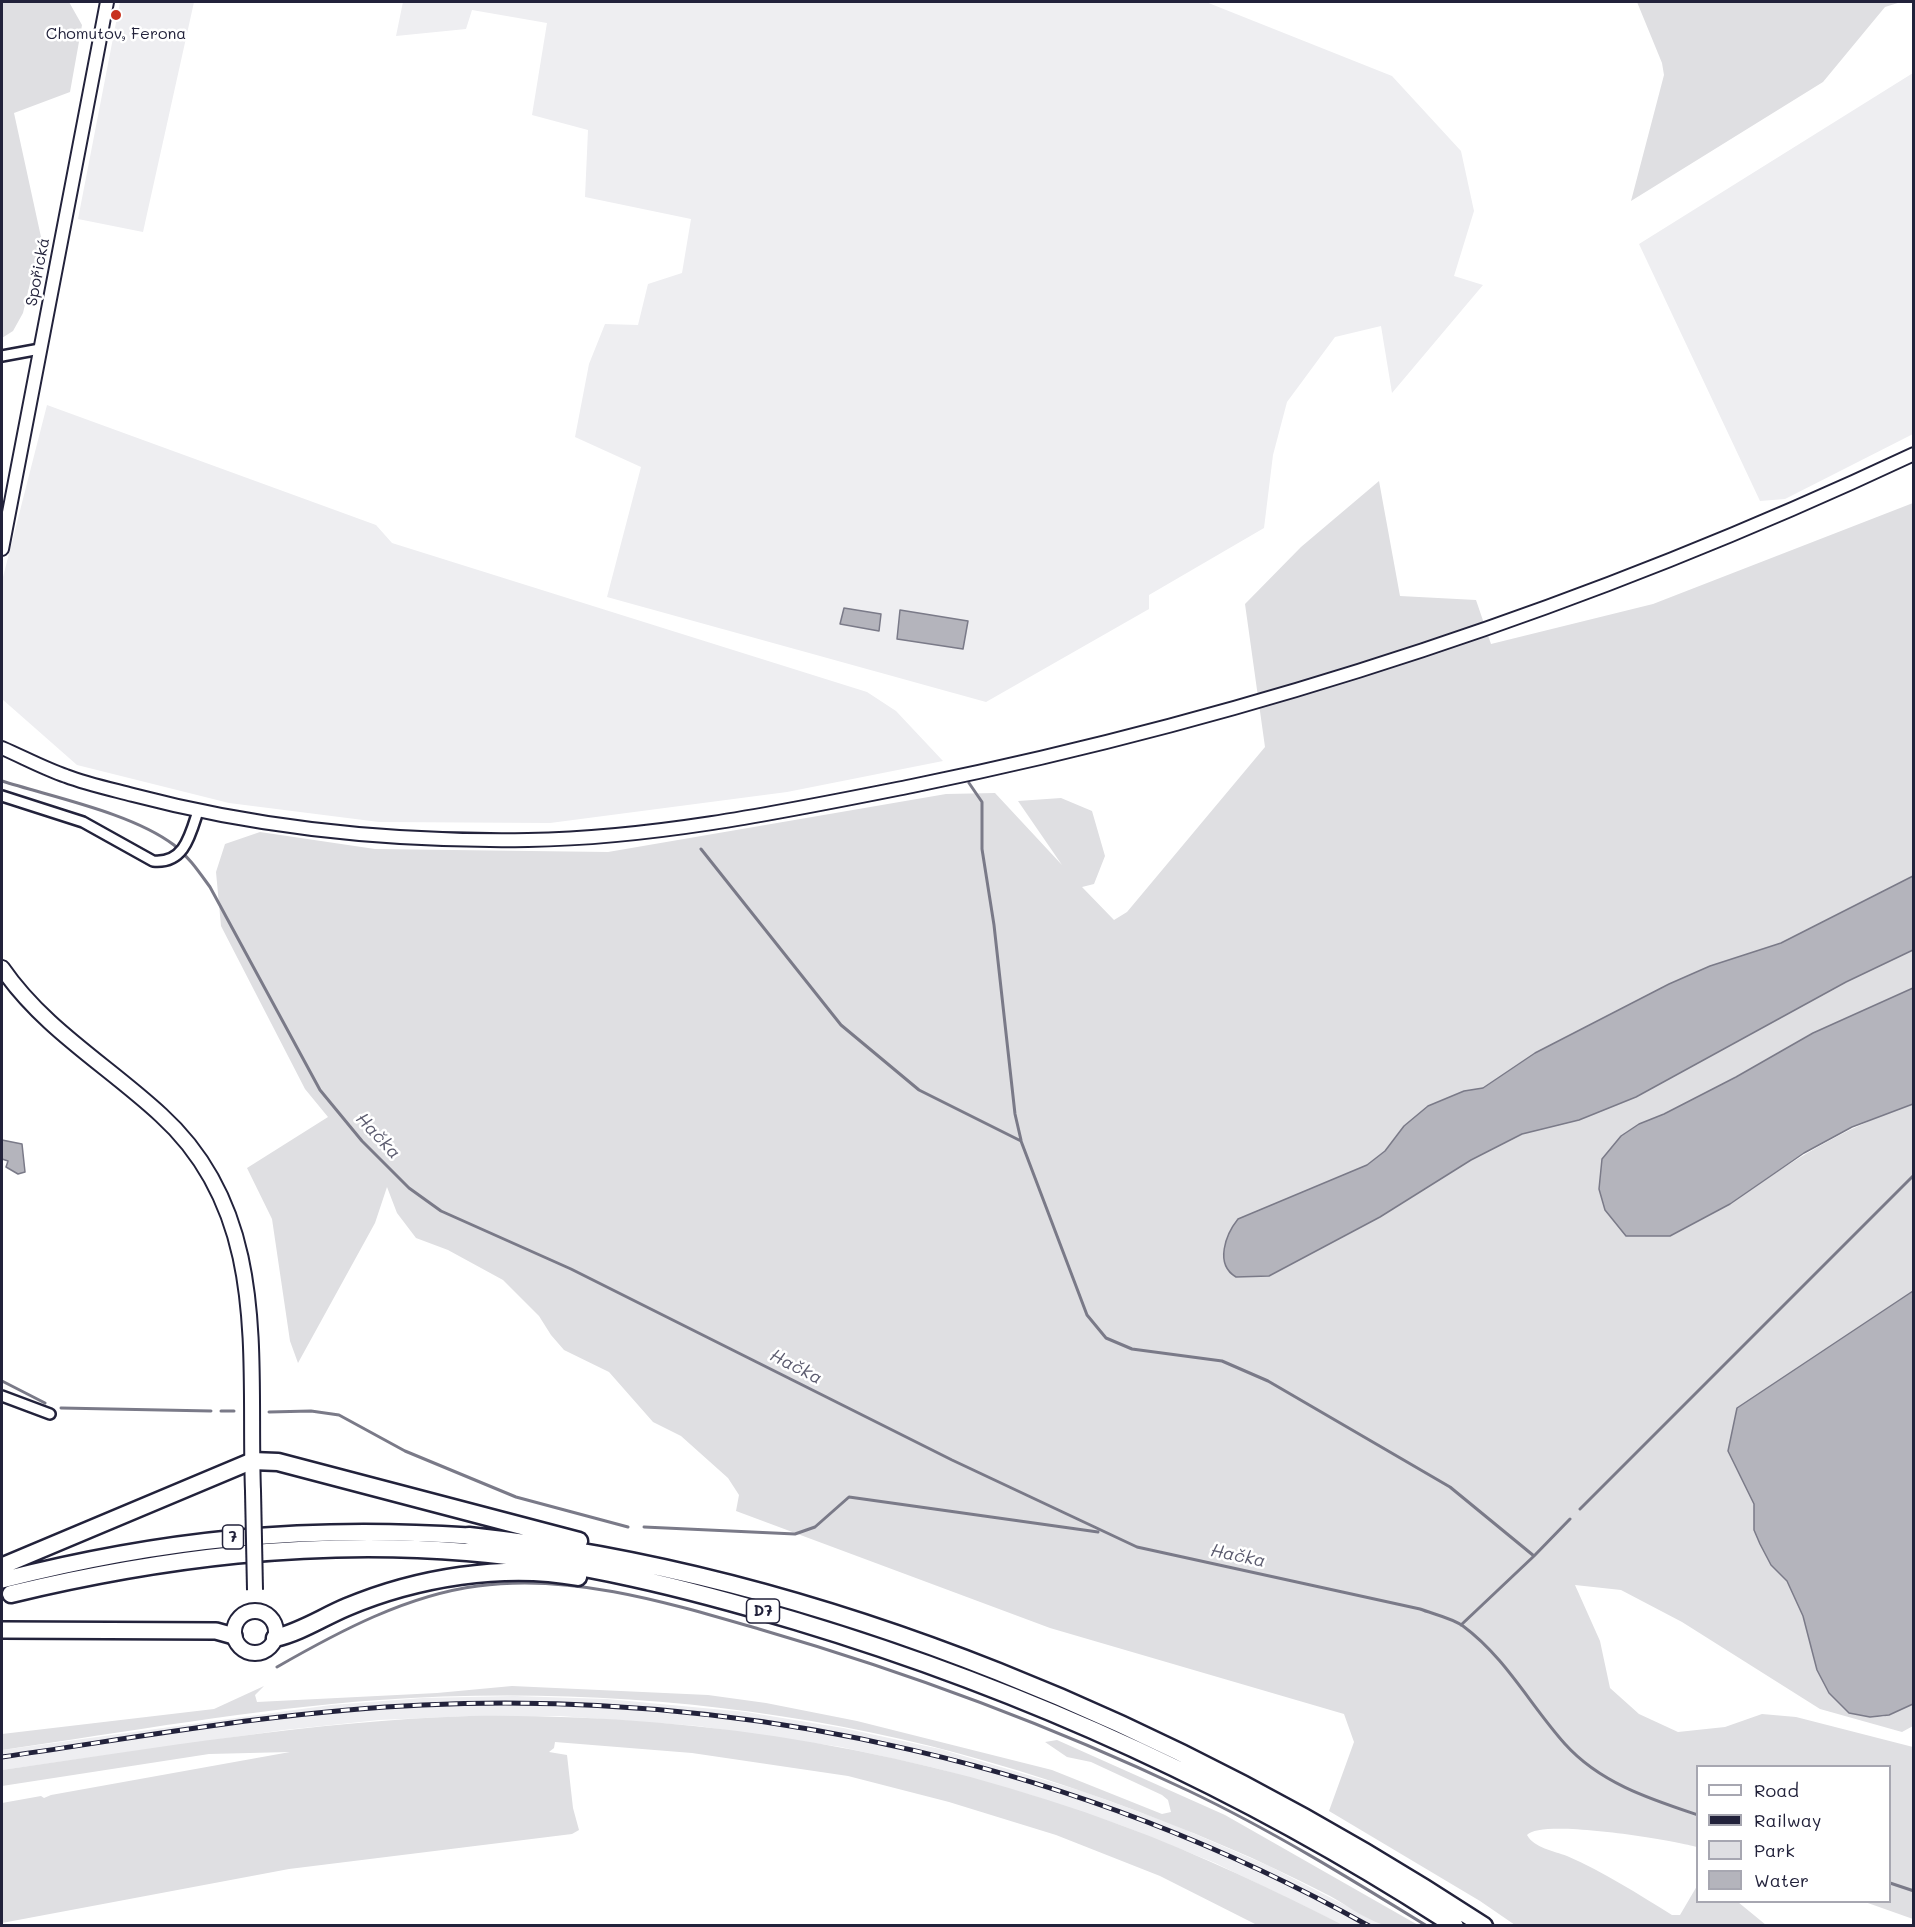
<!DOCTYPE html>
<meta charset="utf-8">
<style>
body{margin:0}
#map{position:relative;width:1915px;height:1927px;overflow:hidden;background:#fff;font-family:Mali,sans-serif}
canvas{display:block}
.frame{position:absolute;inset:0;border:3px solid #22223b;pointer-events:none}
.legend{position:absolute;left:1696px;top:1765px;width:195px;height:138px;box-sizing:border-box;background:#fff;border:2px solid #a7a7b1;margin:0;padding:8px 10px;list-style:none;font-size:18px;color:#22223b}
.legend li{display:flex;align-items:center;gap:12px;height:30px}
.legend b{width:30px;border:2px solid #a7a7b1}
</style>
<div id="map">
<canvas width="1915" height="1927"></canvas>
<div class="frame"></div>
<ul class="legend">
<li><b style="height:8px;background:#fff"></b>Road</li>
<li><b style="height:8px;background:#22223b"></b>Railway</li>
<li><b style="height:16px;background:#dfdfe2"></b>Park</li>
<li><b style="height:16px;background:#b4b4bc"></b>Water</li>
</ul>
</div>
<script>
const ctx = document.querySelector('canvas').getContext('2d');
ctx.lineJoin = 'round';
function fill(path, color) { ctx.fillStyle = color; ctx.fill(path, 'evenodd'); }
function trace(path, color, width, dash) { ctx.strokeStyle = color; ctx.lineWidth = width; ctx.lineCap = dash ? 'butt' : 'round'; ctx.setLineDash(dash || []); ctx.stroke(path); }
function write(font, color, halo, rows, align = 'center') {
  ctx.font = font + ' Mali,sans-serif'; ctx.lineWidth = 5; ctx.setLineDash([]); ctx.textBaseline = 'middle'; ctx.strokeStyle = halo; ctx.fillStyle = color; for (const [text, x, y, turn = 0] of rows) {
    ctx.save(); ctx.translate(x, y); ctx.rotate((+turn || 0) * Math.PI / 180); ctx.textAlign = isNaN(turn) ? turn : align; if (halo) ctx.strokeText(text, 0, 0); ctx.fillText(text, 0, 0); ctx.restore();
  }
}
const built = new Path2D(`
 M120,2h74l-51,230 -65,-13z
 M403,2h803l186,74 69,75 13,60 -20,65 29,9 -91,108 -11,-67 -46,11 -48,65 -14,53 -9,73 -115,67v14l-163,93 -379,-105 34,-130 -66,-30 14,-73 16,-40 33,1 10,-41 34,-11 9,-54 -106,-22 3,-67 -56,-15 15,-92 -75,-13 -6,19 -70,7z
 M1913,73v361l-128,65 -25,2 -121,-257z
 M47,405l329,120 16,18 475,149 29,19 47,50 -156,31 -237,31 -171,-1 -150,-19 -152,-38 -75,-66v-118z
 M514,1696l93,3 139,13 97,16 97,21 142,42 90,33 97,42 115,59h-41l-128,-62 -92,-37 -92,-31 -96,-27 -94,-21 -143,-21 -138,-10h-90l-91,4 -95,10 -282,40v-20l329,-45 92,-7z`);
const green = new Path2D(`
 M2,2h67l13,23 -12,67 -56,21 27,124 -18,76 -10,18 -11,7z
 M1637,2h264l-16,5 -62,75 -192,119 33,-126 -2,-12z
 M1379,481l21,115 76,4 15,44 162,-40 260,-101v373l-132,67 -71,23 -41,18 -134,69 -52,35 -9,2 -70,36 -19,25 -18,14 -129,54 -2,58 33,-1 202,-116 51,-26 57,-14 57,-23 210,-115 67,-32v39l-100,44 -77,44 -72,37 -25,10 -18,12 -19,23 128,45c62,-43 110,-75 183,-100v187l-175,117 -10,43 27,53 -1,26 17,35 16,16 16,35 14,54 12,23 20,20 34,4 30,-13v22l-11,6 -82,-23 -138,-87 -61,-32 -46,-5 25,56 10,47 29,26 39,18 47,-5 37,-13 34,3 117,30v172l-48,-17h25v-136h-192l-1,81c-24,-7 -156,-29 -170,-12 7,13 27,16 40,21 37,16 71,38 105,59h8l17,-29 1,16h40l28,23h-251l-35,-24 -151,-90 25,-69 -10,-28 -294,-86 -314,-117 3,-16 -11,-17 -47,-42 -28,-14 -44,-50 -45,-22 -13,-15 -12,-19 -36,-36 -55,-30 -32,-12 -19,-25 -10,-26 -12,36 -77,140 -8,-22 -18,-122 -25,-51 81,-51 -23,-28 -84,-163 -5,-54 9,-28 35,-12 115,17 233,3 338,-58 49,-1 67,72 -44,-64 43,-3 31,13 13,45 -11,28 -12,3 32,33 13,-8 138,-165 -20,-143 56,-57z
 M264,1686l-9,9 2,7 180,-9 75,-7 196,9 58,8 91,18 195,49 110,44 9,-2 -3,-12 -6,-5 -71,-33 -24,-5 -22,-15 12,-2 168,75 193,110c-11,1 -26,2 -37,-1 -17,-6 -35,-19 -51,-28 -35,-18 -70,-35 -106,-50 -77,-33 -155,-61 -235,-84 -196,-57 -406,-76 -610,-62 -126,9 -252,32 -377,50v-16l212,-25z
 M470,1716c223,-3 444,32 653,110 76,28 148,63 220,99h-86l-97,-49 -104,-41 -107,-33 -101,-26 -156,-23 -137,-11 -1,6 -5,4 18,3 6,53 6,22 -7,4 -283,35 -287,54v-120l39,-7 3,2 7,-3 239,-43 -81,2 -207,32v-16c155,-22 311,-49 468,-54z`);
const water = new Path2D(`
 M844,608l37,6 -2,17 -39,-7z
 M900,610l68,11 -5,28 -66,-10z
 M1913,876v74l-67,32 -210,115 -57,23 -57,14 -51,26 -91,57 -111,59 -33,1c-22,-13 -10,-43 2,-58l129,-54 18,-14 19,-25 24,-20 36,-15 19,-3 52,-35 134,-69 41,-18 71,-23z
 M1913,988v116l-61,23 -48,26 -74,51 -60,32h-44l-21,-26 -6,-21 3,-30 19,-23 18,-12 25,-10 72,-37 77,-44z
 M2,1140l20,4 3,28 -7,2 -12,-7 2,-6 -6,-2z
 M1913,1291v413l-24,11 -19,2 -21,-4 -20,-20 -12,-23 -14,-54 -16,-35 -16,-16 -11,-21 -6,-14v-26l-26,-53 9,-43z`);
const stream = new Path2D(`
 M2,781c50,16 130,32 172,64 15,12 25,27 36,42l110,203 42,51 47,47 32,23 130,58 381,191 185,87 283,62c13,5 32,9 43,17 43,32 67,79 102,118 35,39 85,55 133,71
 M969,783l13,19v47l12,76 21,189 6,26
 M701,849l140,176 78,65 102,51 66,174 19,23 26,11 90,12 46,20 182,106 84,69 -73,69
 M2,1381l43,22
 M61,1408l150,3
 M221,1411h13
 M269,1412l42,-1 28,4 66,36 111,46 112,30
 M1580,1509l334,-334
 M644,1527l151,7 20,-7 34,-30 249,35
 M1534,1556l36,-37
 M277,1667c61,-35 130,-72 201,-81 94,-13 191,17 281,43 148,43 291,96 430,162 82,39 160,87 238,135
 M1890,1883l24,8`);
const minor = new Path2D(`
 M2,356l38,-7
 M2,796l81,26 70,39c31,3 37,-25 45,-50
 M2,1396l48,18`);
const tertiary = new Path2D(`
 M2,549l105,-547
 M2,748c21,9 41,20 64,28 21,8 44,13 67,19 129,34 262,47 395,45 129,-2 258,-29 384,-54 345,-70 683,-182 1002,-332`);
const secondary = new Path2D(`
 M2,968c42,61 105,97 159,147 110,100 87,243 92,376
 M234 1632a21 21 0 1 1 42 0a21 21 0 1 1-42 0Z`);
const trunk = new Path2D(`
 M2,1566l250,-105
 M2,1580c161,-41 300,-55 467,-44
 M2,1630l214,1 18,5`);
const motorway = new Path2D(`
 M252,1461l26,1 301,79
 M469,1536c359,39 714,193 1015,390
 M11,1594c150,-36 301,-55 456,-42 112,9 222,37 329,69 233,70 455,172 659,305
 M275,1638c26,-6 48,-21 72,-31 69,-29 157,-44 231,-30`);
const rail = new Path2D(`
 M2,1757c139,-20 280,-46 421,-52 327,-15 660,61 946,221`);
const secondaryBridge = new Path2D(`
 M253,1491l2,99`);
const markers = [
 [116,15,6,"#c8321e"]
];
const shields = [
 [233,1537,21],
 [763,1611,33]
];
const shieldNames = [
 ["7",233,1537],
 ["D7",763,1611]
];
const poiNames = [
 ["Chomutov, Ferona",116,34]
];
const streetNames = [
 ["Spořická",38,272,-79]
];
const waterNames = [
 ["Hačka",378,1136,47],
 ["Hačka",796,1367,27],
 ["Hačka",1238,1556,12]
];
fill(built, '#eeeef1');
fill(green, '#dfdfe2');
fill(water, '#b4b4bc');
trace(water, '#7a7a88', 1.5);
trace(stream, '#7a7a88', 3);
trace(minor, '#22223b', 14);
trace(tertiary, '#22223b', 16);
trace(secondary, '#22223b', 18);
trace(trunk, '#22223b', 20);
trace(motorway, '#22223b', 21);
trace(minor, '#fff', 9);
trace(tertiary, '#fff', 12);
trace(secondary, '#fff', 14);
trace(trunk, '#fff', 15);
trace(motorway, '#fff', 16);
trace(rail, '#22223b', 5);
trace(rail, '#fff', 3, [9]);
trace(secondaryBridge, '#22223b', 18, []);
trace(secondaryBridge, '#fff', 14);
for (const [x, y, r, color] of markers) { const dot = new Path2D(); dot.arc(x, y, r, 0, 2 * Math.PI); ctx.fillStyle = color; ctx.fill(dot); trace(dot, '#fff', 2); }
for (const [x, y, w] of shields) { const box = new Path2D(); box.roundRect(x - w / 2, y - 12, w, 24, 4.5); ctx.fillStyle = '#fff'; ctx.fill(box); trace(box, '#22223b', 1.5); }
write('bold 15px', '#22223b', null, shieldNames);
write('16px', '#22223b', '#fff', poiNames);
write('16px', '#22223b', '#fff', streetNames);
write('italic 18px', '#5c5c6f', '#fff', waterNames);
</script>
